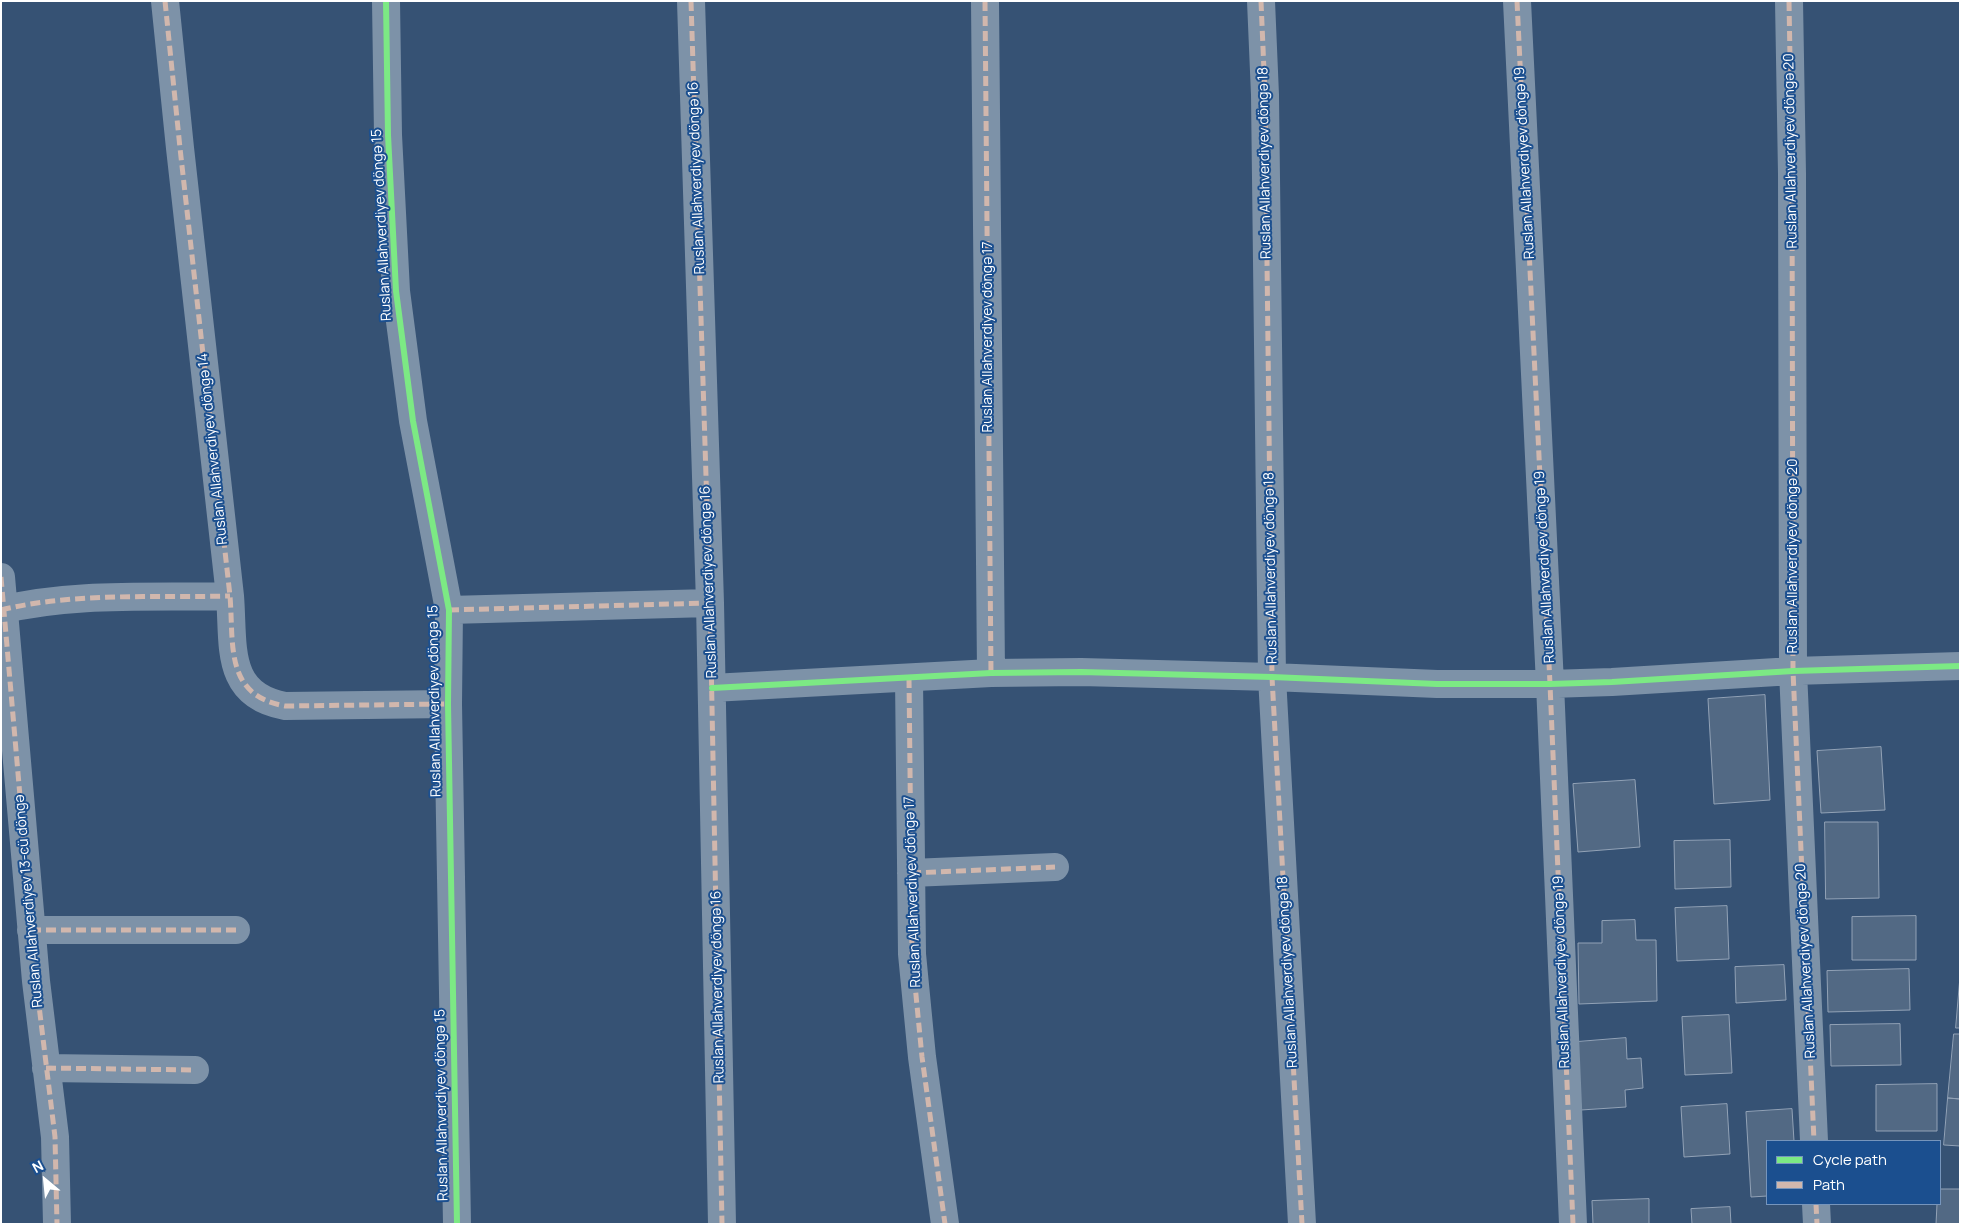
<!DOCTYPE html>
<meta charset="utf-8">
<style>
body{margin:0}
#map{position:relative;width:1961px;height:1225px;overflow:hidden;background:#365274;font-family:Manrope,sans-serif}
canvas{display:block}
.frame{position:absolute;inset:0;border:2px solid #fff;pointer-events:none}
.legend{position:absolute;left:1766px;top:1140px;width:175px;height:65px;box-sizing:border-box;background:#1b4f8f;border:1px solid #7695bc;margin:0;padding:6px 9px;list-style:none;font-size:15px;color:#fff}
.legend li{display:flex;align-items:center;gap:10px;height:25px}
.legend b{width:25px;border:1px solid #7695bc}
.north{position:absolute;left:20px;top:1155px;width:50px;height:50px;-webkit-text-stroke:4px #1b4f8f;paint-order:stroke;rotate:332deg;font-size:14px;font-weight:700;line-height:20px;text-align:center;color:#fff}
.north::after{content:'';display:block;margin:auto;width:18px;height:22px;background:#fff;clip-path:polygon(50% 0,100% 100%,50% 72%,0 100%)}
</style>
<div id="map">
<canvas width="1961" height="1225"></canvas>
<div class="frame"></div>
<ul class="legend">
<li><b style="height:6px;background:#7ce984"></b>Cycle path</li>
<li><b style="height:6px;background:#d1b7ad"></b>Path</li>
</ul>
<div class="north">N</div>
</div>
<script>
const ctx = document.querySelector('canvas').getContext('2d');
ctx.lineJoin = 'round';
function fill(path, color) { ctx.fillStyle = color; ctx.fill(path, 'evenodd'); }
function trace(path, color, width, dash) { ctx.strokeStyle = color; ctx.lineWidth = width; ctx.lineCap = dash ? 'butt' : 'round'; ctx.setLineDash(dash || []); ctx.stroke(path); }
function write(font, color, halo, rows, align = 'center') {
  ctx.font = font + ' Manrope,sans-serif'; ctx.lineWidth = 4; ctx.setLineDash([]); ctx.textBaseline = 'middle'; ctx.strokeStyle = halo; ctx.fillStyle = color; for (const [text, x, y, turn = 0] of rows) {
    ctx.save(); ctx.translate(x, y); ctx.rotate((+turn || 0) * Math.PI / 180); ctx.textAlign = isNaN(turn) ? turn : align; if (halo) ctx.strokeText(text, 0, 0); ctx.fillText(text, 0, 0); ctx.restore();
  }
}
const building = new Path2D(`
 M1765,695l5,105 -56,4 -6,-105z
 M1881,747l4,63 -64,3 -4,-62z
 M1635,780l5,67 -62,5 -5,-68z
 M1825,822h53l1,76 -53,1z
 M1730,840l1,47 -56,2 -1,-48z
 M1727,906l2,53 -52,2 -2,-53z
 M1916,916v44h-64v-43z
 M1635,920l1,20h20l1,61 -78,3 -1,-61h24v-22z
 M1784,965l2,35 -50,3 -1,-36z
 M1909,969l1,41 -82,2 -1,-41z
 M1960,977v51h-4z
 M1729,1015l3,58 -47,2 -3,-58z
 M1900,1024l1,41 -70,1 -1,-41z
 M1954,1034h6v65l-12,-1z
 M1626,1038l1,21 14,-1 2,30 -18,2 1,17 -45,3 -4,-68z
 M1937,1084v47h-61v-46z
 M1948,1098l12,1v47l-16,-1z
 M1727,1104l3,50 -46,3 -3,-50z
 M1792,1109l2,32h-27v55l-16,1 -5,-85z
 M1940,1189h20v35h-24l1,-20h3z
 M1649,1199v25h-56l-1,-23z
 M1730,1207l1,17h-39l-1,-15z`);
const minor = new Path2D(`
 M165,1l15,147 50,448c4,49 -6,99 55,110l163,-2
 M386,1l2,134 8,156 17,130 36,189 -1,94 9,520
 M691,1l19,602 12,621
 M985,1l6,672
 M1261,1l4,94 7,582 30,547
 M1517,1l33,683 23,540
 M1789,1l3,173 1,497 21,470
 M1,577l35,404 19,156 2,87
 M1,610c74,-18 153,-12 229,-14
 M449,610l261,-7
 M909,678l3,276 10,103 23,167
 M712,688l279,-15 90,-1 191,5 165,7h113l62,-2 181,-11 167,-5
 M911,873l144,-6
 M31,930h205
 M46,1068l149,2
 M1816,1204l1,20`);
const quiet = new Path2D(`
 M165,1l15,147 50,448c4,49 -6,99 55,110l163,-2
 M691,1l19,602 12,621
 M985,1l6,672
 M1261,1l4,94 7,582 30,547
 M1517,1l33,683 23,540
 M1789,1l3,173 1,497 21,470
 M1,577l35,404 19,156 2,87
 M1,610c74,-18 153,-12 229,-14
 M449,610l261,-7
 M909,678l3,276 10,103 23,167
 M911,873l144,-6
 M31,930h205
 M46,1068l149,2
 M1816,1204l1,20`);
const cycleway = new Path2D(`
 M386,1l2,134 8,156 17,130 36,189 -1,94 9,520
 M712,688l279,-15 90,-1 191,5 165,7h113l62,-2 181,-11 167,-5`);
const streetNames = [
 ["Ruslan Allahverdiyev döngə 20",1791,151,-91],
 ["Ruslan Allahverdiyev döngə 18",1265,163,-91],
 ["Ruslan Allahverdiyev döngə 19",1525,163,-93],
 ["Ruslan Allahverdiyev döngə 16",697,178,-92],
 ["Ruslan Allahverdiyev döngə 15",382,225,-93],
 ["Ruslan Allahverdiyev döngə 17",988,337,-90],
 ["Ruslan Allahverdiyev döngə 14",213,449,-96],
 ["Ruslan Allahverdiyev döngə 20",1793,556,-90],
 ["Ruslan Allahverdiyev döngə 19",1545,567,-93],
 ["Ruslan Allahverdiyev döngə 18",1271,568,-91],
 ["Ruslan Allahverdiyev döngə 16",709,582,-92],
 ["Ruslan Allahverdiyev döngə 15",435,701,-91],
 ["Ruslan Allahverdiyev döngə 17",913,892,-92],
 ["Ruslan Allahverdiyev 13-cü döngə",29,901,-95],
 ["Ruslan Allahverdiyev döngə 20",1806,961,-93],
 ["Ruslan Allahverdiyev döngə 18",1288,972,-93],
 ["Ruslan Allahverdiyev döngə 19",1562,972,-92],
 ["Ruslan Allahverdiyev döngə 16",718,987,-91],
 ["Ruslan Allahverdiyev döngə 15",442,1105,-91]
];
fill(building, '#526984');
trace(building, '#92a2b6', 1);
trace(minor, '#7d92a8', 28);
trace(quiet, '#d1b7ad', 5, [10, 5]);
trace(cycleway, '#7ce984', 6);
write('14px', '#fff', '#1b4f8f', streetNames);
</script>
